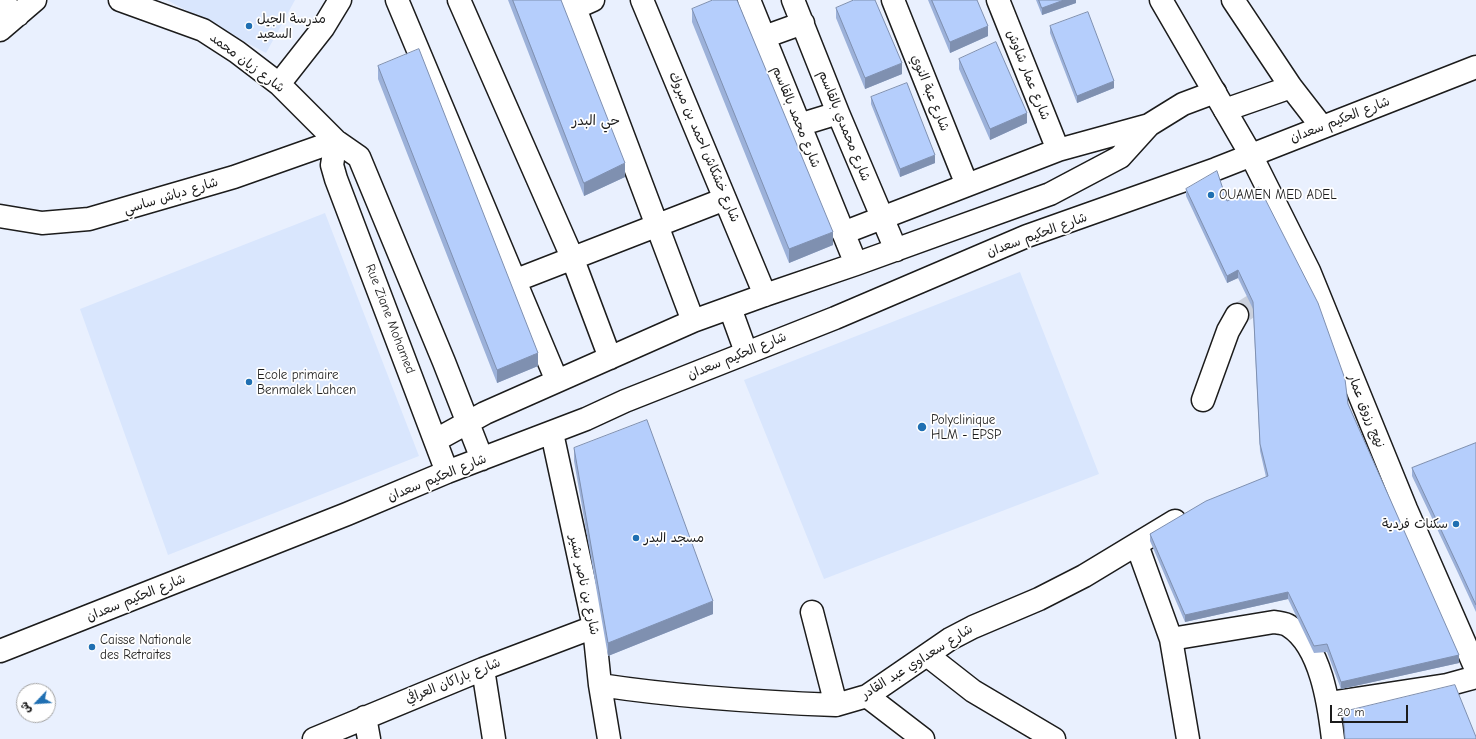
<!DOCTYPE html>
<meta charset="utf-8">
<style>
body{margin:0}
#map{position:relative;width:1476px;height:739px;overflow:hidden;background:#e9f0fe;font-family:"Comic Neue","Playpen Sans Arabic",sans-serif}
canvas{display:block}
.north{position:absolute;left:16px;top:683px;width:40px;height:40px;box-sizing:border-box;background:#fff;border:1px solid #a4a4a4;border-radius:50%;rotate:245deg;font-size:11px;font-weight:700;line-height:16px;text-align:center;color:#1c1c1c}
.north::after{content:'';display:block;margin:auto;width:14px;height:18px;background:#1f6fb2;clip-path:polygon(50% 0,100% 100%,50% 72%,0 100%)}
.scale{position:absolute;left:1330px;top:705px;width:78px;height:18px;box-sizing:border-box;border:2px solid #1c1c1c;border-top:0;padding-left:5px;font-size:12px;line-height:14px;white-space:nowrap;color:#1c1c1c;-webkit-text-stroke:3px #fff;paint-order:stroke}
</style>
<div id="map">
<canvas width="1476" height="739"></canvas>
<div class="north">ش</div>
<div class="scale">20 m</div>
</div>
<script>
const ctx = document.querySelector('canvas').getContext('2d');
ctx.lineJoin = 'round';
function fill(path, color) { ctx.fillStyle = color; ctx.fill(path, 'evenodd'); }
function trace(path, color, width, dash) { ctx.strokeStyle = color; ctx.lineWidth = width; ctx.lineCap = dash ? 'butt' : 'round'; ctx.setLineDash(dash || []); ctx.stroke(path); }
function write(font, color, halo, rows, align = 'center') {
  ctx.font = font + ' "Comic Neue","Playpen Sans Arabic",sans-serif'; ctx.lineWidth = 3.5; ctx.setLineDash([]); ctx.textBaseline = 'middle'; ctx.strokeStyle = halo; ctx.fillStyle = color; for (const [text, x, y, turn = 0] of rows) {
    ctx.save(); ctx.translate(x, y); ctx.rotate((+turn || 0) * Math.PI / 180); ctx.textAlign = isNaN(turn) ? turn : align; if (halo) ctx.strokeText(text, 0, 0); ctx.fillText(text, 0, 0); ctx.restore();
  }
}
const built = new Path2D(`
 M167,0h128l-29,53z
 M325,213l94,243 -251,99 -88,-246z
 M1020,272l79,202 -275,105 -80,-199z`);
const minorTunnel = new Path2D(`
 M1237,315l40,-25`);
const minor = new Path2D(`
 M120,0l83,30 34,22 42,32 57,57 23,16 85,205 38,97
 M397,0l160,381
 M459,0l113,257 38,101
 M572,0l121,321
 M642,0l123,295
 M749,0l107,264
 M793,0l45,113 58,137
 M893,0l74,185
 M998,0l60,150
 M1233,0l58,87 31,40
 M0,2l18,13
 M575,8l18,-8
 M0,30l35,-30
 M764,37l39,-14
 M279,84l44,-56 17,-28
 M1225,110l66,-23
 M799,125l39,-12
 M336,141l-4,24 4,14 111,293
 M0,216l42,7 47,-4 145,-42 102,-36
 M843,233l215,-83 91,-25 34,-21 32,-12
 M514,281l211,-82
 M730,308l16,44
 M1203,400l25,-69 9,-16
 M552,433l42,194 6,58 9,54
 M436,440l49,-27 208,-92 72,-26 91,-31 194,-70 70,-37 29,-32
 M1137,545l34,94 103,-17c5,1 11,1 15,4 32,20 40,79 44,113
 M812,612l24,93
 M1171,639l17,100
 M0,651l347,-137 100,-42 139,-53 39,-18 210,-83 192,-82 189,-67 260,-102
 M927,655l46,36 81,48
 M483,669l11,70
 M600,685c79,12 157,17 236,20l31,-9 83,-57 23,-12 66,-28 45,-23 91,-55
 M867,696l56,43
 M1329,703l118,-18 29,-8
 M365,717l4,22
 M314,739l169,-70 111,-42`);
const major = new Path2D(`
 M1161,0l90,155 58,116 97,238 70,160`);
const wall = new Path2D(`
 M508,0h53l64,177 -41,19z
 M928,0h49l11,36 -38,17z
 M1036,0h40v3l-34,12z
 M836,8l66,66 -37,15 -29,-71z
 M692,9l141,236 -44,18 -97,-241z
 M1050,26l64,62 -37,15 -27,-70z
 M959,59l68,64 -37,17 -31,-71z
 M378,66l160,300 -41,17 -119,-304z
 M871,97l64,66 -35,14 -29,-73z
 M1186,189l41,12 121,203 111,259 -118,26 -14,-37 -13,1 -26,-54 -103,23 -35,-81v-7l116,-57 -6,-26 -7,-142 -15,-31 -11,5 -41,-87z
 M1476,443v169l-18,-39 -46,-97v-8z
 M574,448l139,166 -105,42 -34,-195z`);
const shadedWall = new Path2D(`
 M1064,0h12v3l-34,12v-7z
 M988,26v10l-38,17v-11z
 M902,63v11l-37,15v-11z
 M1114,81v7l-37,15v-7z
 M1027,113v10l-37,17v-11z
 M935,155v8l-35,14v-8z
 M625,163v14l-41,19v-13z
 M833,232v13l-44,18v-14z
 M1238,270v8l-11,5v-7z
 M538,353v13l-41,17v-13z
 M1288,592v7l-103,23v-7z
 M713,601v13l-105,42v-13z
 M1459,655v8l-118,26v-7z`);
const building = new Path2D(`
 M513,0h48l64,163 -41,20z
 M713,0h24l96,232 -44,17 -97,-240z
 M854,0h21l27,63 -37,15 -29,-70z
 M932,0h45l11,26 -38,16z
 M1039,0h25l-22,8z
 M1088,12l26,69 -37,15 -27,-70z
 M996,42l31,71 -37,16 -31,-70z
 M419,49l119,304 -41,17 -119,-304z
 M907,83l28,72 -35,14 -29,-72z
 M1217,171l10,30 32,-14 59,116 27,76 3,25 111,251 -118,27 -14,-38 -13,2 -26,-54 -103,23 -35,-81 56,-33 62,-25 -8,-32 -7,-142 -15,-32 -11,6 -41,-87z
 M647,420l66,181 -105,42 -34,-195z
 M1476,443v162l-18,-39 -46,-98z
 M1455,685l21,52v2h-131l-2,-27z`);
const markers = [
 [249,26,4,"#1f6fb2"],
 [1211,195,4,"#1f6fb2"],
 [249,382,4,"#1f6fb2"],
 [922,427,5,"#1f6fb2"],
 [1456,524,4,"#1f6fb2"],
 [636,538,4,"#1f6fb2"],
 [92,647,4,"#1f6fb2"]
];
const poiNames = [
 ["مدرسة الجيل",257,19],
 ["السعيد",257,34],
 ["OUAMEN MED ADEL",1219,195],
 ["Ecole primaire",257,375],
 ["Benmalek Lahcen",257,390],
 ["Polyclinique",931,420],
 ["HLM - EPSP",931,435],
 ["سكنات فردية",1448,524,"right"],
 ["مسجد البدر",644,538],
 ["Caisse Nationale",100,640],
 ["des Retraites",100,655]
];
const streetNames = [
 ["شارع زيان محمد",247,63,37],
 ["شارع عمار شاوش",1028,75,68],
 ["شارع عبة النوي",930,93,68],
 ["شارع محمد بالقاسم",796,117,68],
 ["شارع الحكيم سعدان",1340,120,-21],
 ["شارع محمدي بالقاسم",844,126,68],
 ["شارع خشكاش احمد بن مبروك",704,147,67],
 ["شارع دباش ساسي",171,196,-17],
 ["شارع الحكيم سعدان",1037,235,-20],
 ["Rue Ziane Mohamed",390,319,69],
 ["شارع الحكيم سعدان",737,356,-22],
 ["نهج رزوق عمار",1366,411,68],
 ["شارع الحكيم سعدان",437,478,-22],
 ["شارع بن ناصر بشير",584,585,78],
 ["شارع الحكيم سعدان",136,598,-22],
 ["شارع سعداوي عبد القادر",917,662,-32],
 ["شارع باراكان العرافي",453,681,-22]
];
const neighbourhoodNames = [
 ["حي البدر",596,121]
];
fill(built, '#d9e6fd');
trace(minorTunnel, '#cad0dc', 22, [22, 11]);
trace(minor, '#1c1c1c', 25);
trace(major, '#1c1c1c', 25);
trace(minor, '#fff', 22);
trace(major, '#fff', 22);
fill(wall, '#9cb1d9');
fill(shadedWall, '#7f90b0');
fill(building, '#b5cefc');
trace(building, '#7f90b0', 1);
for (const [x, y, r, color] of markers) { const dot = new Path2D(); dot.arc(x, y, r, 0, 2 * Math.PI); ctx.fillStyle = color; ctx.fill(dot); trace(dot, '#fff', 1.5); }
write('13px', '#1c1c1c', '#fff', poiNames, 'left');
write('13px', '#1c1c1c', '#fff', streetNames);
write('14px', '#1c1c1c', '#fff', neighbourhoodNames);
</script>
